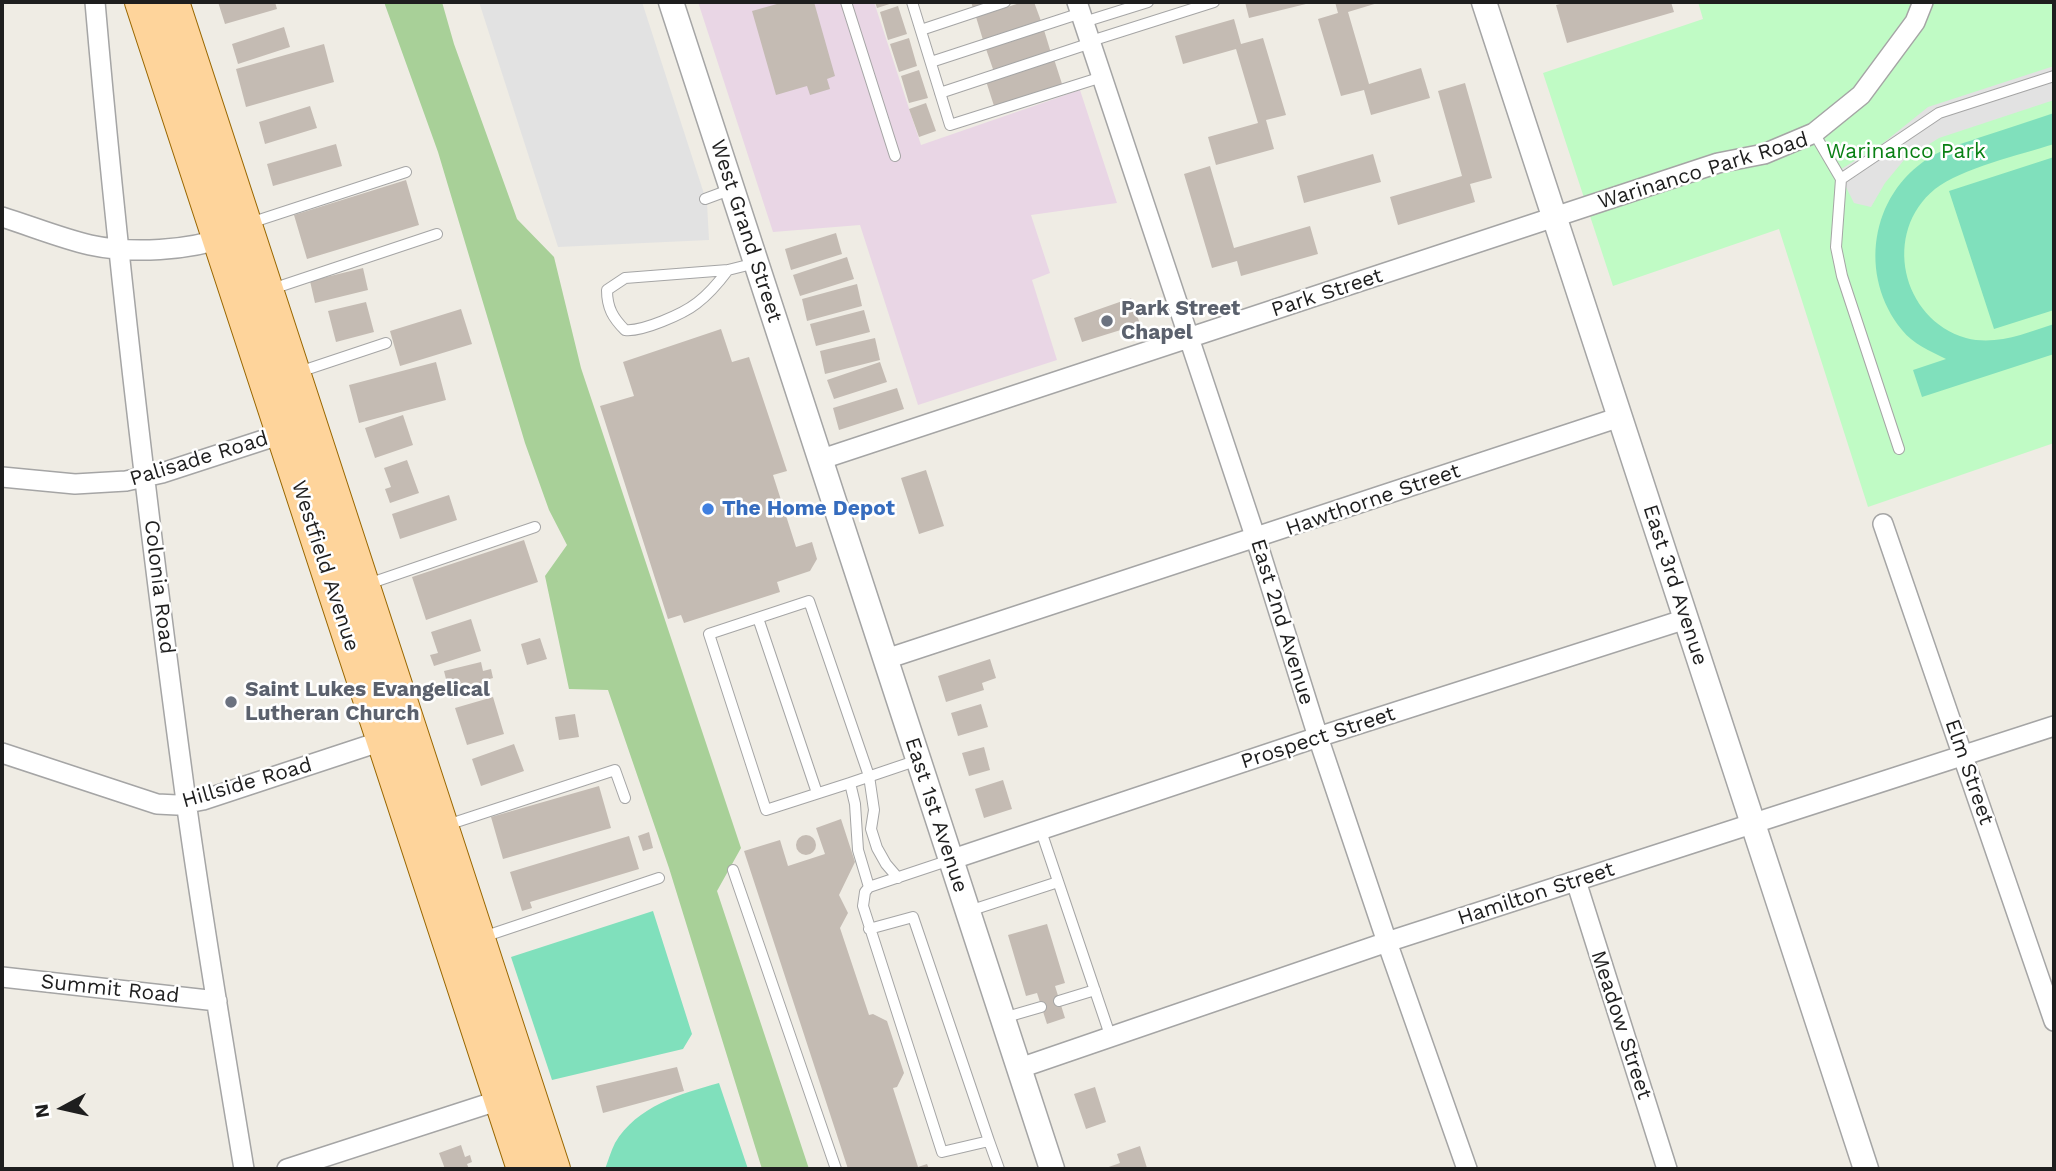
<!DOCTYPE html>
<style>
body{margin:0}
#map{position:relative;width:2056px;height:1171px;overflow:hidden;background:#efece4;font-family:"Work Sans",sans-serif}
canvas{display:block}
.frame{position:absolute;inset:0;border:4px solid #1e1e1e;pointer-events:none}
.north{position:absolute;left:28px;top:1073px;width:70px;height:70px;-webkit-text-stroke:5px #fff;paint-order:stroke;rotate:262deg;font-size:19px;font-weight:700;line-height:28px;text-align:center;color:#1e1e1e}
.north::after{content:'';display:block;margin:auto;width:24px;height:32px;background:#1e1e1e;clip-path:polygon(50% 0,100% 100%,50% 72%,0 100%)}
</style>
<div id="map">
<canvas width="2056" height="1171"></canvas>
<div class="frame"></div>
<div class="north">N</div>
</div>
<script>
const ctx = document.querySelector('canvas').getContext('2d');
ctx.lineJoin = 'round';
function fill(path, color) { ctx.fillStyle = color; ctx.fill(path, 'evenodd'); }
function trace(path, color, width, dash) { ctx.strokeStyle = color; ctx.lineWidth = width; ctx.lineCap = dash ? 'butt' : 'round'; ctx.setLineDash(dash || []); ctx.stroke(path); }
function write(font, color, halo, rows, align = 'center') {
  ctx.font = font + ' "Work Sans",sans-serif'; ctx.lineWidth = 5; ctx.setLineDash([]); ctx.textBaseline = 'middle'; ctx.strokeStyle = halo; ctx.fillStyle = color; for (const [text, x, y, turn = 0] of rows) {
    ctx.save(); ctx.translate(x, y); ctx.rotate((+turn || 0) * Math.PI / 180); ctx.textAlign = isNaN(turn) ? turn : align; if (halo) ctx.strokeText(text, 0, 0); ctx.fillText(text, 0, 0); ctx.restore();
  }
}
const industrial = new Path2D(`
 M698,2h176l47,143 159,-55 37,113 -86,12 19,58 -18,7 25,80 -139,45 -58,-180 -87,7z`);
const forest = new Path2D(`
 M384,2h58l12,42 63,175 37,38 27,111 160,480 -24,43 92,278h-47l-93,-301 -61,-178 -39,-1 -24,-113 22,-31 -18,-35 -24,-67 -87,-291z`);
const park = new Path2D(`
 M1698,2h356v441l-186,64 -89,-278 -166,57 -70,-213 160,-54z`);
const pitch = new Path2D(`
 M2054,113v31c-34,11 -92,24 -119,45 -53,43 -34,130 31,149 30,8 60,-5 88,-14v30l-132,43 -9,-27 33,-11c-16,-8 -33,-15 -44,-29 -44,-54 -32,-135 27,-172 15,-10 33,-14 49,-20 26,-8 51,-17 76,-25z
 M2054,157v153l-60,19 -45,-138z
 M653,911l39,123 -9,15 -131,31 -41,-123z
 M719,1083l29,86h-143c3,-8 6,-18 10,-26 22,-37 65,-49 104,-60z`);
const parking = new Path2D(`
 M479,2h163l65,201 2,37 -151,7z
 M2054,66v34l-115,38 -35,22 -19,23 -14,24 -17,-4 -16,-32 44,-27 46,-37z`);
const building = new Path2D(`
 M218,2h57l2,7 -52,15z
 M784,2h30l21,74 -8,3 3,10 -20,6 -3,-9 -31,9 -24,-84z
 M875,2h21l-19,6z
 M971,2h18l-16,6z
 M1023,2h11l7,19 -58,19 -7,-23z
 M1245,2h65v1l-61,15z
 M1335,2h46l-33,10 21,72 52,-16 9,30 -59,17 -7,-25 -23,6 -23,-77 20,-6z
 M1568,2h103l3,10 -107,31 -11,-38z
 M898,6l9,28 -19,6 -8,-28z
 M1234,19l7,25 22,-6 23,77 -20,5 8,29 -58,16 -8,-28 50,-14 -22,-74 -53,15 -8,-28z
 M284,27l6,20 -52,17 -6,-20z
 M1044,30l7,23 -57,19 -8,-23z
 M909,38l8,28 -18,6 -9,-28z
 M324,44l10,38 -88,25 -10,-38z
 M1054,59l9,28 -68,22 -9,-28z
 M919,70l9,28 -19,5 -8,-27z
 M1465,83l27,95 -22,6 5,18 -77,23 -8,-28 72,-21 -24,-85z
 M926,103l10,28 -17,6 -10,-28z
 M310,106l7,22 -52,16 -6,-22z
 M336,144l6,22 -69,20 -6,-22z
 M1373,154l8,28 -77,21 -7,-27z
 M1210,166l24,82 76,-22 8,28 -77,22 -4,-15 -25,7 -28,-94z
 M406,180l13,45 -112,34 -13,-44z
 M836,233l6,21 -51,16 -6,-21z
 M847,257l7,22 -54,17 -7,-21z
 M363,268l5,22 -53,13 -5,-22z
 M857,284l5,22 -55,15 -5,-22z
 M1131,298l9,26 -58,18 -8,-24z
 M366,302l8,30 -38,10 -8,-31z
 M461,309l11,35 -72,22 -10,-35z
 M864,310l6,22 -54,14 -6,-22z
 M721,329l11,33 17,-5 38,114 -14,4 23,72 16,-5 5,17 -7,12 -33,11 3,10 -96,31 -3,-8 -13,4 -68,-213 34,-10 -11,-34z
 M875,338l5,22 -55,14 -5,-23z
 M436,362l10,38 -87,23 -10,-38z
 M880,362l7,20 -53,17 -7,-19z
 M897,388l7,21 -65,21 -6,-22z
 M403,415l10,30 -38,13 -10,-30z
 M407,460l12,33 -29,10 -5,-14 6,-2 -7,-19z
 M926,470l18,56 -25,8 -18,-56z
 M449,495l8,25 -57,19 -8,-25z
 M524,540l14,42 -112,38 -14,-43z
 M471,619l10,32 -47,15 -4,-11 8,-2 -7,-21z
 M540,638l7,21 -20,6 -6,-21z
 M990,659l6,19 -14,5 2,7 -38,12 -8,-26z
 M481,662l2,9 8,-2 2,9 -7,2 3,9 -38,10 -7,-28z
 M493,697l11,37 -37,11 -12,-37z
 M981,704l7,23 -30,9 -7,-23z
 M575,714l4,23 -20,3 -4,-23z
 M514,744l10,27 -43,15 -9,-27z
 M984,747l6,23 -21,6 -7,-23z
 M1003,780l9,29 -28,9 -9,-29z
 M599,786l12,42 -108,31 -12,-42z
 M841,819l14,43 -16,33 9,18 -8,15 29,87 4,-1 14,7 17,52 -7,14 -4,1 25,79 9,-3 2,5h-81l-104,-318 36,-11 8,26 37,-12 -9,-26z
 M649,832l4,16 -10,3 -5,-15z
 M796 845a10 10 0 1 1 20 0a10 10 0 1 1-20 0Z
 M629,836l10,33 -109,33 2,6 -10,3 -12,-39z
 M1047,924l18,59 -10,3 10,32 -18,6 -10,-31 -11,3 -18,-61z
 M677,1067l7,24 -81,22 -7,-27z
 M1095,1087l11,35 -20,7 -12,-35z
 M461,1145l4,12 5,-2 2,7 -5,2 2,5h-24l-6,-16z
 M1140,1146l7,22 -44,1 17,-6 -3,-9z`);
const service = new Path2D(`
 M846,2l49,154
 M912,2l38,123 152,-48
 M1084,22l64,-20
 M921,30l84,-28
 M1091,41l123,-39
 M931,62l150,-49
 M940,93l151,-50
 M1814,133l27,46
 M1841,179l-5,68 6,29 57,173
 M1841,179l98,-66 115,-37
 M705,199l27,-10
 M250,223l156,-51
 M728,270c-9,12 -19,24 -31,33 -14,11 -55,29 -72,27 -12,-12 -18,-22 -18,-40l18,-12 103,-8 28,-7
 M272,289l165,-55
 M299,372l87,-29
 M368,584l167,-57
 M758,618l59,175
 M850,783l68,-23
 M447,825l168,-55 10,28
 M1041,831l70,207
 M950,860l-81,27 -4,5 -2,14 79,246 47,-11 10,28
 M733,870l103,299
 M869,887l-11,-37 -3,-46 -5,-21 -84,27 -57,-176 100,-33 60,175 5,34 -3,19 6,19 9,16 12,14
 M969,911l89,-29
 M869,929l44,-12 76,224
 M483,937l176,-59
 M1059,1001l36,-11
 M1003,1018l38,-11`);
const minor = new Path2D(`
 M95,2c23,267 55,533 91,799 17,123 38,246 58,368
 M1077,2l179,537 62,198 69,205 80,227
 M2,217c29,9 58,21 88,28 41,9 99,6 139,-9
 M819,460l899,-297 46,-9 50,-21 47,-38 54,-73 8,-20
 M2,477l73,7 51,-3 36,-8 129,-42
 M1883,524l171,497
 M886,659l734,-242
 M2,753l155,51 20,1 26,-5 188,-62
 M950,860l368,-123 368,-118
 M1576,881l91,288
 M2,977l215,24
 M1020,1068l367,-126 667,-216
 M287,1169l222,-72`);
const tertiary = new Path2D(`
 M671,2l381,1167
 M1484,2l382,1167`);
const primary = new Path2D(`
 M141,2l382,1167
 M173,2l381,1167`);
const markers = [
 [1107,321,7,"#6b7280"],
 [708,509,7,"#3f7fe0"],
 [231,702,7,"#6b7280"]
];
const parkNames = [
 ["Warinanco Park",1906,152]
];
const streetNames = [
 ["Warinanco Park Road",1703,171,-17],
 ["West Grand Street",746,231,72],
 ["Park Street",1327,293,-18],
 ["Palisade Road",199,459,-17],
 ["Hawthorne Street",1373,500,-19],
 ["Westfield Avenue",325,566,72],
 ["East 3rd Avenue",1675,585,72],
 ["Colonia Road",159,587,83],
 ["East 2nd Avenue",1282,622,73],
 ["Prospect Street",1318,738,-18],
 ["Elm Street",1969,772,71],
 ["Hillside Road",247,783,-16],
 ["East 1st Avenue",936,815,72],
 ["Hamilton Street",1536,894,-18],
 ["Summit Road",110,989,6],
 ["Meadow Street",1621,1025,72]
];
const worshipNames = [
 ["Park Street",1121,309],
 ["Chapel",1121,333],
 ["Saint Lukes Evangelical",245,690],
 ["Lutheran Church",245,714]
];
const shopNames = [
 ["The Home Depot",722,509]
];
fill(industrial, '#e9d6e5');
fill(forest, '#a8d098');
fill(park, '#c0fbc5');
fill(pitch, '#80e0bc');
fill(parking, '#e2e2e2');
fill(building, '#c4bbb3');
trace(service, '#a5a5a5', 12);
trace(minor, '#a5a5a5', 22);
trace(tertiary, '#a5a5a5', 27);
trace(primary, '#996700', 34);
trace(service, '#fff', 10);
trace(minor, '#fff', 19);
trace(tertiary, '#fff', 24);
trace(primary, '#fed49b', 32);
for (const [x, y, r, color] of markers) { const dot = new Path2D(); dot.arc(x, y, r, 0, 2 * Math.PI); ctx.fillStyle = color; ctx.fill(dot); trace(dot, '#fff', 2.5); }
write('21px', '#098014', '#fff', parkNames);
write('21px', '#1e1e1e', '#fff', streetNames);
write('bold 21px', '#5b616d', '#fff', worshipNames, 'left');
write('bold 21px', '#366cbe', '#fff', shopNames, 'left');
</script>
